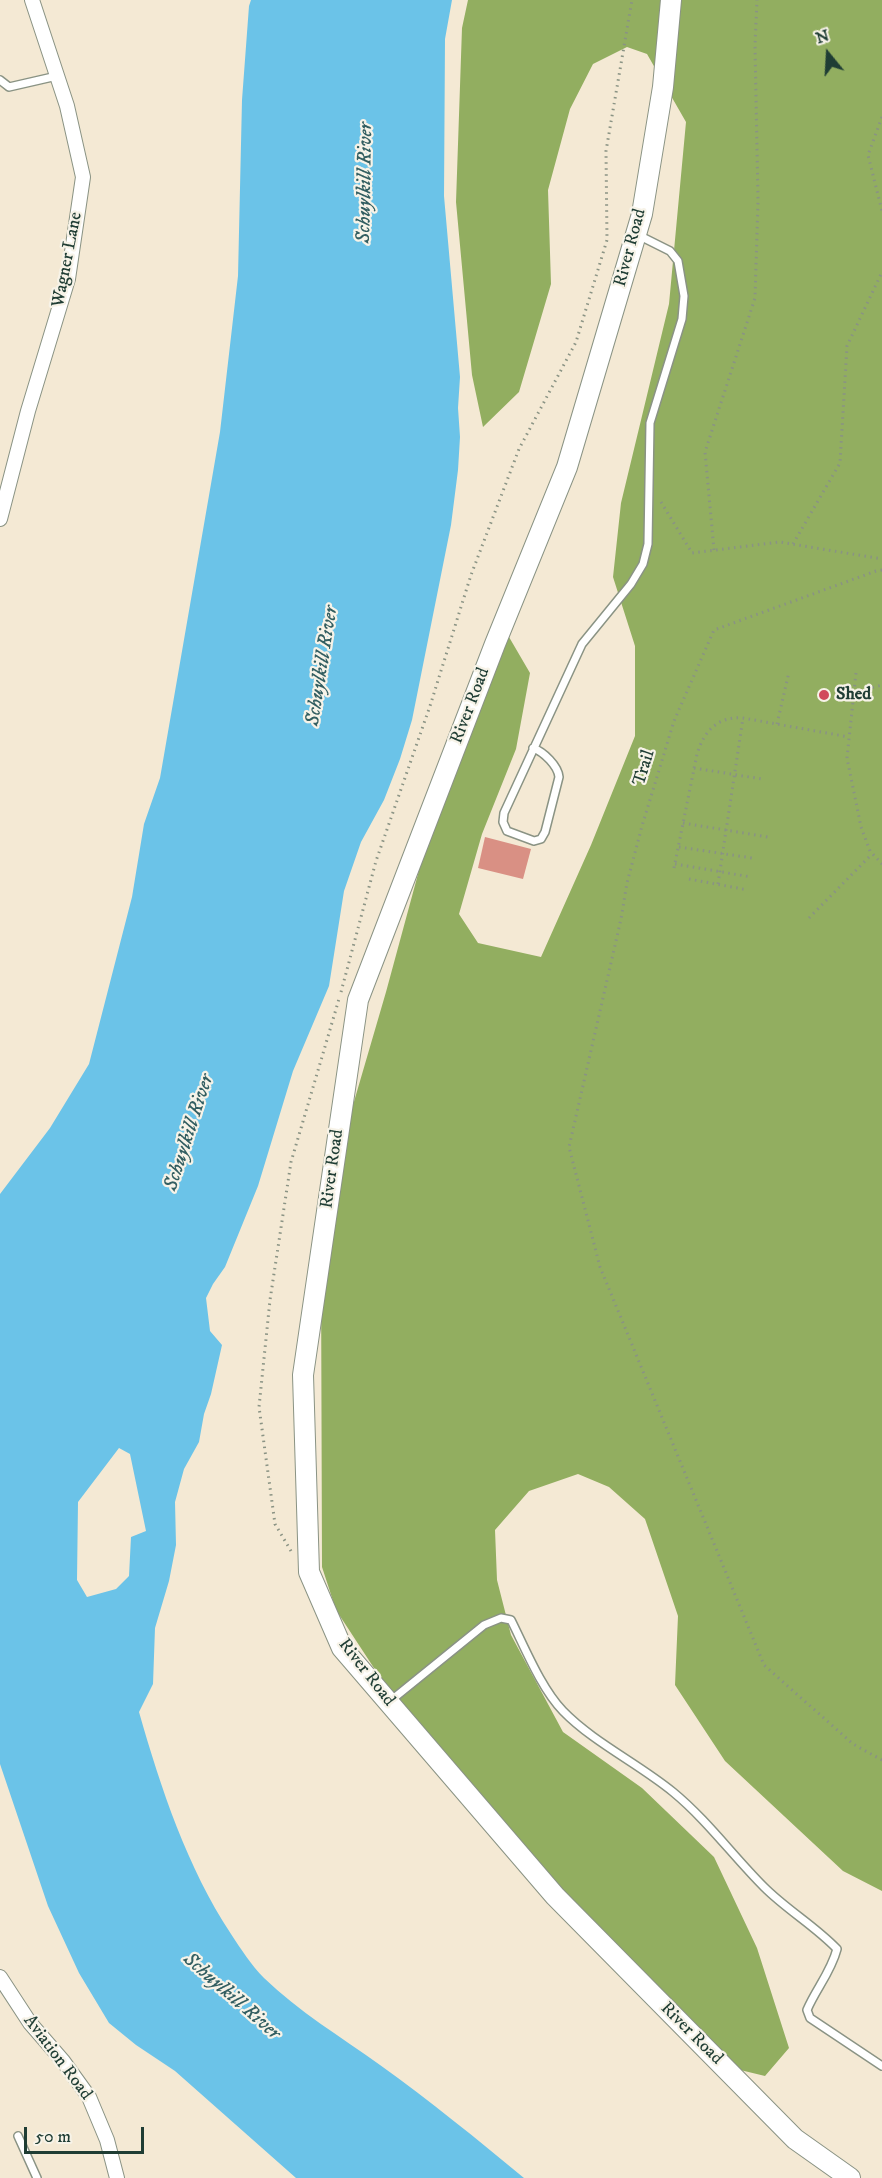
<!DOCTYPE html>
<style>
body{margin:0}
#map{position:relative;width:882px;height:2178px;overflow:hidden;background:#f4e9d4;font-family:"IM FELL DW Pica",serif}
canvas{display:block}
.north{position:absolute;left:798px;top:24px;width:60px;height:60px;-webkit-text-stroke:4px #f7f3e8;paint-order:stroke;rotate:342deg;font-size:16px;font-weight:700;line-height:24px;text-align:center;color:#1f3d34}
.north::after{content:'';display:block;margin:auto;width:21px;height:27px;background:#1f3d34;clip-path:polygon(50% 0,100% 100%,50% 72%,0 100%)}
.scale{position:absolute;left:24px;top:2127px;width:120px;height:27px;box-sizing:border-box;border:3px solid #1f3d34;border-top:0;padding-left:8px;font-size:18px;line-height:21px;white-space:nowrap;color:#1f3d34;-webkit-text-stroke:4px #f7f3e8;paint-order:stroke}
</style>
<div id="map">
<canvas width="882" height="2178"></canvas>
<div class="north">N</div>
<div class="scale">50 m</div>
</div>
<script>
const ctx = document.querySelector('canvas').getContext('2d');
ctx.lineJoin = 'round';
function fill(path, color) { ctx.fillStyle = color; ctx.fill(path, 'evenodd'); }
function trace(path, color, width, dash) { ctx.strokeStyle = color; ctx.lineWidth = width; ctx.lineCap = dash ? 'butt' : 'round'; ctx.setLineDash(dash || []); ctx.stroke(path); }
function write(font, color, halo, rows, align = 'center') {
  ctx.font = font + ' "IM FELL DW Pica",serif'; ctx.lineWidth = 4.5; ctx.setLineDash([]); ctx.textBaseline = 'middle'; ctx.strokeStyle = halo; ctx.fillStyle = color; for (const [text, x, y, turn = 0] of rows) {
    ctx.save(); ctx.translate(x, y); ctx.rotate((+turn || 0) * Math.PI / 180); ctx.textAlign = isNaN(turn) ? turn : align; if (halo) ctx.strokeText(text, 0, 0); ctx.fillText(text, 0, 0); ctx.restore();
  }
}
const forest = new Path2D(`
 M468,0h414v1891l-39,-20 -118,-110 -50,-76 3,-69 -33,-97 -36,-32 -31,-13 -49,17 -34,39 2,50 14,55 52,97 79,56 72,69 43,91 32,100 -24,28 -33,-8 -185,-192 -137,-153 -74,-113 -14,-43 -1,-304 25,-134 40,-137 38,-140 48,-125 37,-90 21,36 -14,76 -34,85 -23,80 19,29 63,14 50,-112 44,-109v-90l-22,-69 8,-74 48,-199 17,-182 -39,-68 -20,-7 -34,17 -23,45 -22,81 3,94 -32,108 -36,35 -11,-52 -16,-173 6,-174z`);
const water = new Path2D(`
 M251,0h201l-7,39 -1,157 16,181 -2,31 2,29 -2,33 -7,55 -39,195 -12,39 -16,41 -23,42 -17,49 -15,95 -36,85 -35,115 -33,81 -12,17 -7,14 4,33 12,14 -11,49 -7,20 -5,28 -15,27 -9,33 1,43 -7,36 -14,47 -2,56 -14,28c22,77 48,155 92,222 10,15 20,31 33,44 34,33 77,59 116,87 50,36 97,74 144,113h-228l-121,-107 -39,-26 -27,-22 -30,-50 -31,-67 -48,-142v-570l50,-66 39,-64 43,-167 12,-73 16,-46 60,-346 18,-156 4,-176 7,-94zM119,1448l11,6 16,77 -15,6 -2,39 -13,13 -29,8 -10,-17 1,-78z`);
const building = new Path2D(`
 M485,837l46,12 -8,30 -45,-11z`);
const path = new Path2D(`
 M882,117l-14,38 14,56
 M661,502l31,51 88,-11 102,17
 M793,544l47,-81 7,-117 35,-74
 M714,550l-9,-98 50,-154 3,-97 -3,-156 2,-45
 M882,570l-6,1 -162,59 -40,91 -32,105 -15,57 -6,36 -52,228 31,120 164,398 89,79 29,16
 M856,673l-9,85 14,69 9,24 12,13
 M855,692l27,-7
 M777,724l12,-52
 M694,768l68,11
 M683,823l85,14
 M679,847l73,11
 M675,864l76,13
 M674,868l23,-114c7,-23 21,-38 46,-36l106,19
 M689,879l59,11
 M718,884l25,-166
 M809,918l63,-64
 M341,992l35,-131 54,-155 41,-131 48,-126 57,-107 31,-102 -1,-89 26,-151
 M291,1551l-16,-27 -16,-117 11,-107 21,-138 48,-163`);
const lane = new Path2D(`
 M0,80l9,7 48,-11
 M533,748c11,4 25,18 26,29l-14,55 -4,7 -7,2 -27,-10 -4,-9 1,-9 78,-169 49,-60 12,-20 5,-20 2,-121 32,-104 2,-23 -6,-35 -8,-10 -32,-16
 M389,1702l95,-77 17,-7 10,2c14,28 30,68 52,91 30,31 76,53 110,81 34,28 60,64 91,95 23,23 51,39 73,62 -6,23 -21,40 -30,61l3,8 72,48
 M18,2136l19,42`);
const street = new Path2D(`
 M0,519l28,-108 40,-132 15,-102 -16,-71 -35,-106
 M0,1977l30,46 33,38 26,36 18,43 10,38`);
const secondary = new Path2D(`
 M671,0l-8,87 -21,127 -75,253 -72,177 -137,356 -55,375 6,197 33,76 213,248 240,243 55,39`);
const markers = [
 [824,695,6,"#d1495b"]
];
const streetNames = [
 ["River Road",631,248,-75],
 ["Wagner Lane",68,260,-79],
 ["River Road",471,706,-69],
 ["Trail",645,768,-73],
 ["River Road",333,1169,-82],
 ["River Road",366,1673,52],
 ["River Road",691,2034,45],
 ["Aviation Road",57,2058,53]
];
const poiNames = [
 ["Shed",836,695]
];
const waterNames = [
 ["Schuylkill River",366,183,-89],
 ["Schuylkill River",323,666,-81],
 ["Schuylkill River",190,1133,-72],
 ["Schuylkill River",231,1997,41]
];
fill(forest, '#92ae60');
fill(water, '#6bc3e8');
fill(building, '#d99084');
trace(lane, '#8a9384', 10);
trace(street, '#8a9384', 16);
trace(secondary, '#8a9384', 22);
trace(path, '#8a9384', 3, [1.5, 4.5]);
trace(lane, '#fff', 7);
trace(street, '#fff', 14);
trace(secondary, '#fff', 20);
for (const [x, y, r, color] of markers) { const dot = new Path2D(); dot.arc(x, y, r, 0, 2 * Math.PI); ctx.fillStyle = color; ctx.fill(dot); trace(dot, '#f7f3e8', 2); }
write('18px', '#1f3d34', '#f7f3e8', streetNames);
write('bold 18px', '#1f3d34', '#f7f3e8', poiNames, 'left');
write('italic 20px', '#325e61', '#f7f3e8', waterNames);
</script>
